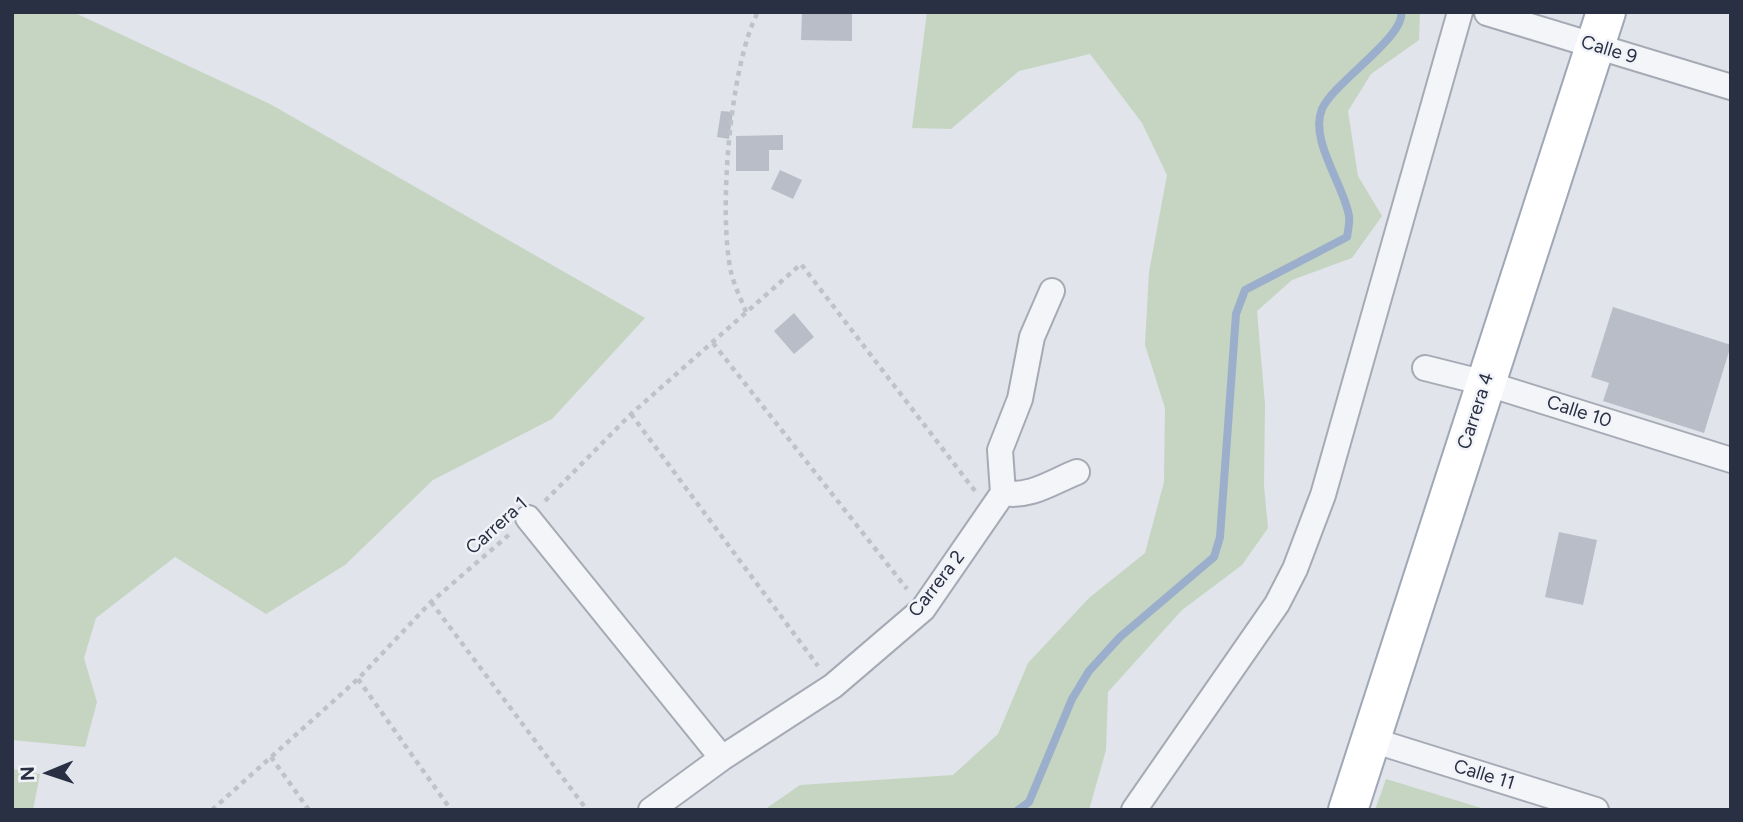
<!DOCTYPE html>
<style>
body{margin:0}
#map{position:relative;width:1743px;height:822px;overflow:hidden;background:#e1e4ea;font-family:Figtree,sans-serif}
canvas{display:block}
.frame{position:absolute;inset:0;border:14px solid #293043;pointer-events:none}
.north{position:absolute;left:14px;top:738px;width:70px;height:70px;-webkit-text-stroke:5px #f1f3f8;paint-order:stroke;rotate:268deg;font-size:19px;font-weight:700;line-height:28px;text-align:center;color:#293043}
.north::after{content:'';display:block;margin:auto;width:24px;height:32px;background:#293043;clip-path:polygon(50% 0,100% 100%,50% 72%,0 100%)}
</style>
<div id="map">
<canvas width="1743" height="822"></canvas>
<div class="frame"></div>
<div class="north">N</div>
</div>
<script>
const ctx = document.querySelector('canvas').getContext('2d');
ctx.lineJoin = 'round';
function fill(path, color) { ctx.fillStyle = color; ctx.fill(path, 'evenodd'); }
function trace(path, color, width, dash) { ctx.strokeStyle = color; ctx.lineWidth = width; ctx.lineCap = dash ? 'butt' : 'round'; ctx.setLineDash(dash || []); ctx.stroke(path); }
function write(font, color, halo, rows, align = 'center') {
  ctx.font = font + ' Figtree,sans-serif'; ctx.lineWidth = 5; ctx.setLineDash([]); ctx.textBaseline = 'middle'; ctx.strokeStyle = halo; ctx.fillStyle = color; for (const [text, x, y, turn = 0] of rows) {
    ctx.save(); ctx.translate(x, y); ctx.rotate((+turn || 0) * Math.PI / 180); ctx.textAlign = isNaN(turn) ? turn : align; if (halo) ctx.strokeText(text, 0, 0); ctx.fillText(text, 0, 0); ctx.restore();
  }
}
const green = new Path2D(`
 M12,12h61l197,92 375,214 -93,101 -119,61 -88,85 -79,49 -91,-57 -79,61 -12,40 13,44 -12,45 -73,-7z
 M927,12h493l-1,28 -48,34 -23,37 10,65 24,40 -30,42 -60,22 -35,31 8,93 -1,82 4,42 -26,37 -60,45 -74,82 -2,58 -17,60h-325l36,-25 153,-10 45,-41 30,-71 61,-65 56,-45 19,-71 1,-74 -20,-63 4,-73 18,-97 -25,-52 -52,-69 -71,17 -68,58 -39,-1z
 M12,769l28,5 -7,36h-21z
 M1386,779l102,31h-113z`);
const stream = new Path2D(`
 M1018,810l11,-8 43,-103 17,-28 31,-34 94,-80 6,-20 16,-223 9,-24 102,-53c1,-6 3,-15 2,-21 -5,-31 -40,-76 -27,-107 12,-27 84,-73 79,-97`);
const building = new Path2D(`
 M802,12h50v29l-51,-1z
 M721,111l12,1 -4,27 -12,-2z
 M783,135v15h-14v21h-33v-35z
 M780,170l22,10 -9,19 -22,-10z
 M1613,307l118,38 -27,88 -101,-32 6,-18 -18,-6z
 M794,313l20,24 -20,17 -20,-23z
 M1559,532l38,8 -14,65 -38,-8z`);
const path = new Path2D(`
 M746,312c-5,-13 -12,-27 -15,-40 -13,-59 -1,-208 27,-260
 M713,343l194,246
 M631,414l187,252
 M545,501l86,-87 170,-150 174,227
 M431,602l156,208
 M358,679l93,131
 M271,757l38,53
 M212,810l146,-131 73,-77 80,-69`);
const street = new Path2D(`
 M1487,13l244,74
 M1425,368l60,15 246,77
 M1003,493c27,5 49,-11 74,-21
 M528,518l194,240
 M1372,740l224,70
 M651,810l71,-52 111,-72 90,-77 80,-116 -3,-43 20,-51 12,-62 20,-46
 M1134,810l143,-206 18,-35 28,-74 137,-483`);
const primary = new Path2D(`
 M1348,810l258,-798`);
const streetNames = [
 ["Calle 9",1609,50,17],
 ["Carrera 4",1476,411,-72],
 ["Calle 10",1579,412,18],
 ["Carrera 1",497,526,-42],
 ["Carrera 2",937,584,-52],
 ["Calle 11",1484,775,17]
];
fill(green, '#c5d5c2');
trace(stream, '#9bafcc', 8);
fill(building, '#b8bdc8');
trace(street, '#a6aab5', 28);
trace(primary, '#a0a7b7', 42);
trace(path, '#bfc2c9', 4.5, [5, 5]);
trace(street, '#f4f5f8', 24);
trace(primary, '#fff', 38);
write('19px', '#293043', '#f1f3f8', streetNames);
</script>
